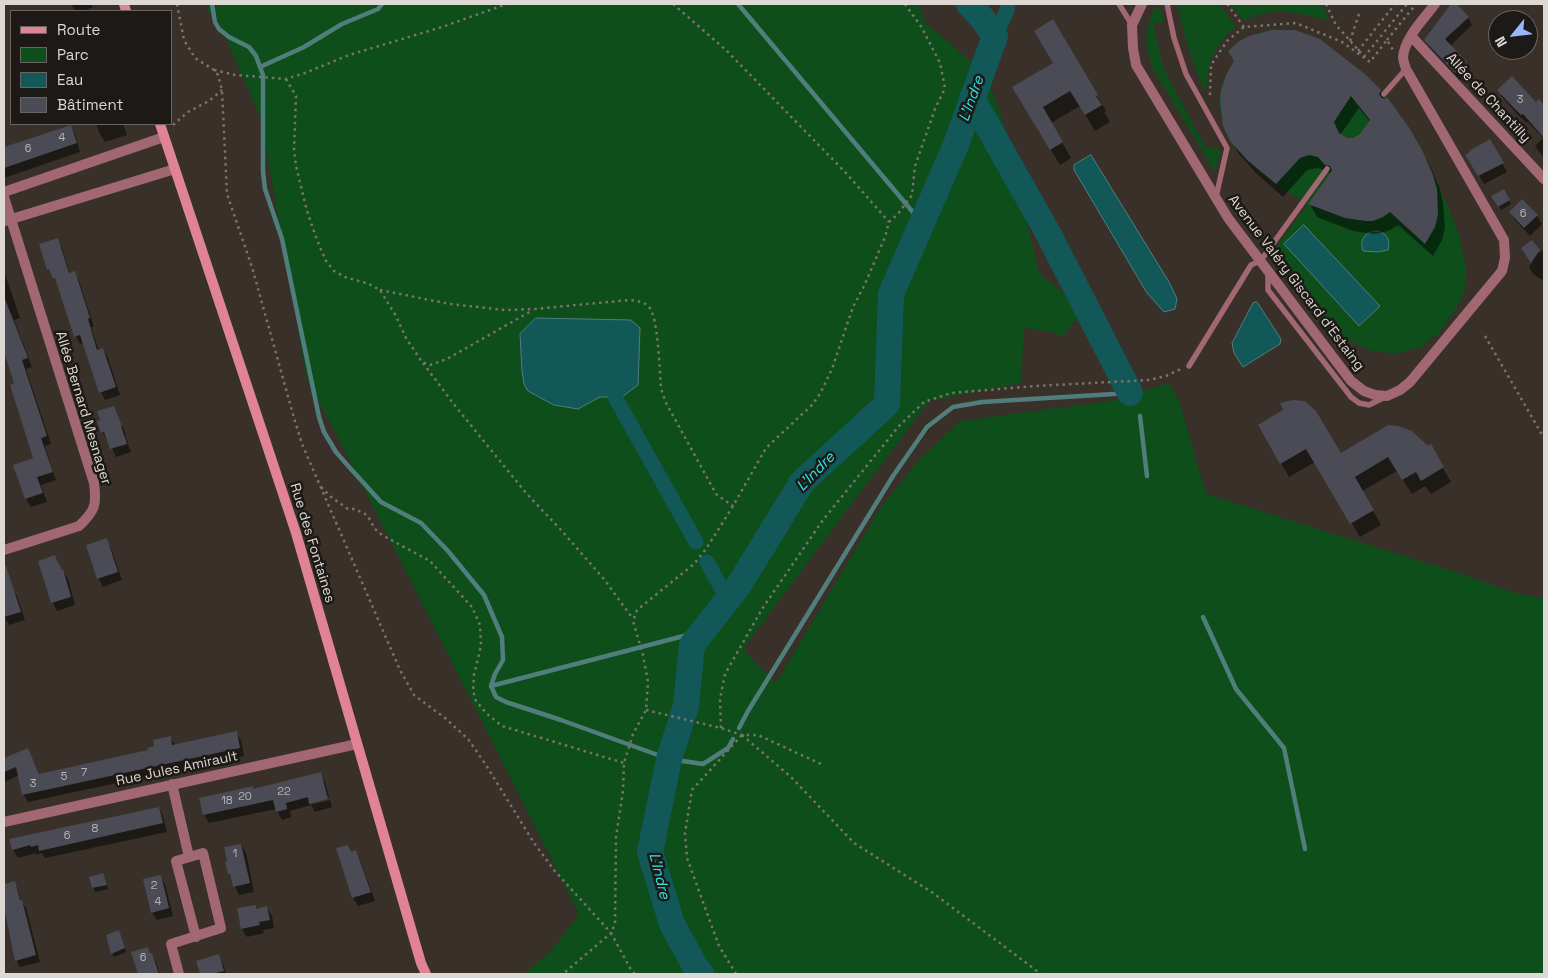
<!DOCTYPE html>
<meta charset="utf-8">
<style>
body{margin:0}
#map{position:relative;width:1548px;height:978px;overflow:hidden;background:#383029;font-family:"Space Grotesk",sans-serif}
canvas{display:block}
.frame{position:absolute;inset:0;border:5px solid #ddd8d3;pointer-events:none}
.legend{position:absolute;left:10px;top:10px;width:162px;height:115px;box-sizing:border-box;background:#1d1916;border:1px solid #6a6562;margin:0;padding:6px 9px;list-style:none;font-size:15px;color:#ddd8d3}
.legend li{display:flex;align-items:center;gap:10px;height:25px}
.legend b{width:25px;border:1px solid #6a6562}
.north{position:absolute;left:1488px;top:10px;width:50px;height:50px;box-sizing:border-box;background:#1d1916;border:1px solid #6a6562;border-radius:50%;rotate:241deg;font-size:14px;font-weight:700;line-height:20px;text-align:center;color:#ddd8d3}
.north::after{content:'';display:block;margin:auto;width:18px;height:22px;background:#9bb5fd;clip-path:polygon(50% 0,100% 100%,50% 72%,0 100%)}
</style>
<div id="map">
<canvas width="1548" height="978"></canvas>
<div class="frame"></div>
<ul class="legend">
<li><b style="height:6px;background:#df8395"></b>Route</li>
<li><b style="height:14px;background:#0e4e1a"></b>Parc</li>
<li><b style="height:14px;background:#135858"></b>Eau</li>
<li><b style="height:14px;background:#4b4b55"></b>Bâtiment</li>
</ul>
<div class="north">N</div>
</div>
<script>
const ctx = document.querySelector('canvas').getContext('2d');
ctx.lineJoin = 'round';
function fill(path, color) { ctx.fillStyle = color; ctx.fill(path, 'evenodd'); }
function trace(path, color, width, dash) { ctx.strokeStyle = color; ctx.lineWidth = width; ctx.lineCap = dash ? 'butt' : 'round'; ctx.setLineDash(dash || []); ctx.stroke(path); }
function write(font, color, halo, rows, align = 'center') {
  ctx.font = font + ' "Space Grotesk",sans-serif'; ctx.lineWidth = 5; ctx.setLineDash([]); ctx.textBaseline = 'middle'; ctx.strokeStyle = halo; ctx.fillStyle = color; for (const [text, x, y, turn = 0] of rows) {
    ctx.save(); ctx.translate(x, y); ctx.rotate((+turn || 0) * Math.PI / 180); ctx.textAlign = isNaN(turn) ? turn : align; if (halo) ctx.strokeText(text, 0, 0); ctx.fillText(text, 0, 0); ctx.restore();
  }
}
const green = new Path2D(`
 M206,4h712l7,18 61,53 16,43 37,155 45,37 -23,28 -7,-6 -30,-4 -3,55 -92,18 -186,248 33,34 103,-173 38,-48 43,-41 152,-20 57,-18 10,18 27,93 250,78 56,20 32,7v375h-1020l27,-23 28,-37 -236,-467 -37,-71 -45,-257 -46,-106 -8,-1z
 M1177,4h42l17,23c-12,9 -23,24 -27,39 -2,7 -2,16 -2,24l-3,-1c-12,-28 -21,-55 -27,-85z
 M1230,4h92l7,17c-33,-9 -53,-15 -85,0z
 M1158,8l3,1 3,13 -11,1 10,42 8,18 35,65 12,-1 3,6 -6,19 -63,-105c-7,-22 -8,-36 2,-57z
 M1272,30h23l25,9 46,36 25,27 19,27 13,23 26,56 10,27 7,31 -1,24 -9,19 -17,24 -19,15 -26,6 -26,-4 -32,-17 -29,-28 -36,-51 37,-50c-38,-23 -87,-50 -88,-100 -1,-16 5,-30 14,-43l-6,-10c13,-12 26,-18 44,-21z`);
const water = new Path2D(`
 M1091,155l78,127 8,17 -2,10 -11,3 -17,-19 -73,-123v-5z
 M1304,225l76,81 -21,20 -75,-82z
 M1376,231c11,1 15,10 12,19l-10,2 -15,-1c-4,-11 2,-19 13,-20z
 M1257,302l24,37 -1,5 -37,23 -9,-14 -2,-10 21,-40z
 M536,318l95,2 9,8 -2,57 -16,12h-22l-22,12 -24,-4 -26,-14 -4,-7 -2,-13 -2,-37z`);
const shadow = new Path2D(`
 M71,4h20l2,3 -9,4h-9z
 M1452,4h3l13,13 4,8 -22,21 16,17 4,7 -10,10 -30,-33 -4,-7z
 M1053,21l53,90 -2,1 6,10 -15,9 -15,-25 -29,17 20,35 -11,7 -46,-78 41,-23z
 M1499,90l36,13 4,-3 5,6v52l-9,-12 8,-8 -15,-16 -1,1 -8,-7 -16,-18z
 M1380,91l5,9 24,29 21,37 10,23 3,14 2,25 -3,12 -9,16 -35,-31 -8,5 -9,3 -7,1 -21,-3 -36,-14 -7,-13 21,-30 -5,-4 -9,-2 -10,2 -24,27 -27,-24 -17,-19 -8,-14 -10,-41zM1359,108l11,14 -9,13 -7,4h-7l-7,-4z
 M96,124h27l4,11 -22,7 -5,-8z
 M70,126l5,8 5,18 -76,26v-30z
 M1489,140l18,32 -23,12 -17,-29z
 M1503,191l8,13 -10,6 -8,-13z
 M1522,201l15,15 5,8 -12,12 -15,-16 -5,-8z
 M57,240l5,8 8,26 4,-2 5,9 15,46h-3l8,24 4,-2 5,9 12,37 -15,5 -4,-8 -17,-49 -4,1 -4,-8 -17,-50 -10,-17 -8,-24z
 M1531,242l9,11 4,-5v29l-2,3 -9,-6 -4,-7 3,-4 -9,-15z
 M4,271l16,47 -6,2 18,47 -6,2 25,75 -6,2 11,34 -15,5 6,17 -16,5 -5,-8 9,-40 -19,-75 -12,-36z
 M113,407l13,27 -1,1 6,17 -15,5 -8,-17 -6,-8z
 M1259,426l82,29 87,-7 2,-2 21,36 -20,12 -6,-8 -13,8 -15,-23 -35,20 19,34 -21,12 -45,-75 -26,15z
 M106,540l5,8 11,32 -19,7 -5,-9z
 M55,557l13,22 7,26 -18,6 -4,-8 -14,-41z
 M4,582l1,3 7,3 5,8 8,24 -16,5 -4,-8z
 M236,732l5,8 3,16 -216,46 -5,-8 -4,-19 -15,7v-22l24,-10 12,25 109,-24 21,-14 5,8z
 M320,773l5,9 4,15 -19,6v2l20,-5 2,7 -17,5 -4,-7 -21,6 1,6 -9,3 -6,-11 -67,14 -5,-8 50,-25z
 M159,808l4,8 4,16 -122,26 -3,-5 -6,2v-2l-18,5 -5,-8z
 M241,845l5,8 8,39 -15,3 -10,-21z
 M356,852l4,8 15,41 -17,5 -5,-8z
 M160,876l5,8 8,32 -16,4 -5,-8z
 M90,877l15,1 3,11 -13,3z
 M14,883l4,7 3,11 5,7 14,54 -20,5 -4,-7 -12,-56v-19z
 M255,906l2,4 10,-2 5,8 2,12 -11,2 1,3 -17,4 -5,-8z
 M119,931l7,21 -12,5 -2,-4z
 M148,949l8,13 4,12h-21l-6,-21z
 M218,955l5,9 3,10h-26l-2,-7z`);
const stream = new Path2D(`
 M212,4l3,18 4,7 10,8 20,10 7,9 7,19v97l2,17 17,50 37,178 5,15 12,20 14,16 31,34 40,21 27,28 36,44 18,42 1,23 -8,14 -4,12 5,11 10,5 55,18 108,39 34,5 25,-16 5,-9
 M738,4l184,219
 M260,67l44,-20 38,-23 36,-15 4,-5
 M1140,416l7,60
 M1203,617l33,72 48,59 21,101
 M491,686l212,-55
 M739,728l9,-17 145,-235 34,-49 26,-20 29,-5 148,-9`);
const canal = new Path2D(`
 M995,36l11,-23 2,-9
 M615,397l81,145
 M707,562l21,38`);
const river = new Path2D(`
 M972,98l77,137 81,158
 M701,974l-6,-8 -23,-42 -22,-72 19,-93 17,-53 6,-61 47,-60 63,-103 85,-78 4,-110 64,-147 40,-111 -14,-19 -12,-13`);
const building = new Path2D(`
 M1451,4h6l12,13 -24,22 22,23 -12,11 -31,-33z
 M1053,19l45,76 -2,1 6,9 -17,10 -15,-24 -27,16 20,35 -13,8 -38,-63 41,-24 -19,-32z
 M1272,30h23l25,9 46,36 15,15 -2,4 2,3 3,2 3,-2 23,32 13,23 10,23 4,14 1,25 -3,13 -10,17 -35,-32 -7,5 -10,4h-7l-21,-3 -37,-14 18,-25 6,-9 -2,-4 -5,-1 -7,-8 -9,-2 -9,3 -24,26 -29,-24 -17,-19 -7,-15 -3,-27 1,-9 5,-15 8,-14 -6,-10 10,-9 11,-6zM1351,96l19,24 -10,14 -7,4h-6l-8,-5 -5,-11z
 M1512,76l24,26 3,-3 5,6v33l-21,-24 -2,1 -8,-8 -16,-17z
 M71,125l6,18 -73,25v-21z
 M1490,139l14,24 -26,13 -13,-21 5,-3 -1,-1z
 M1504,189l6,11 -12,7 -7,-11z
 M1522,199l16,16 -14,13 -15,-16z
 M58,238l11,35 6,-2 15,47 -2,1 9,31 6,-2 13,39 -17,6 -19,-58 -6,2 -19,-59 -2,1 -4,-10 -2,1 -8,-26z
 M1532,240l8,10 -9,13 -10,-15z
 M4,299h1l23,59 -6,2 25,76 -6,2 12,34 -16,5 6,16 -18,6 -12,-34 20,-7 -23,-73 4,-2 -10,-31z
 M1293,400l12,1 11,10 25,42 47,-28 10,1 14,5 16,15 3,-2 13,23 -23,14 -5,-9 -14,8 -14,-23 -33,20 19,33 -24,14 -44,-75 -26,15 -22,-39 25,-15 -3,-7z
 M114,406l8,20h-1l6,18 -17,5 -6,-17 -3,1 -4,-12 3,-1 -3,-9z
 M107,538l11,34 -21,7 -11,-34z
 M55,555l3,8h1l3,7 1,-1 8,28 -20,6 -13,-42z
 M4,566h2l15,46 -17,5z
 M237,731l3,17 -218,47 -6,-28 -12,5v-14l24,-10 11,26 109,-24 -1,-2 7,-2 -1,-6 18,-4 1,9z
 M321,772l7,27 -19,5 -1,-7 -22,6 1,6 -11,3 -3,-12 -70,15 -4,-17 54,-12v3z
 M159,807l4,16 -124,28 -1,-6 -7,2 -1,-2 -18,5 -3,-11z
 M241,844l9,39 -17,4 -3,-13h-2l-3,-12 2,-1 -3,-14z
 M348,845l3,7 5,-2 15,42 -19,6 -16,-50z
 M103,873l4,12 -15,3 -3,-11z
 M161,875l8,33 -18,5 -8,-34z
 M15,881l5,19h2l14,55 -21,6 -11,-54v-23z
 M256,905v4l11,-3 3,14 -11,2 1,3 -19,4 -4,-21z
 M119,930l6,18 -14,6 -5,-19z
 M148,947l2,6h2l7,21h-21l-7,-22z
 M219,954l5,17 -12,3h-12l-4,-13z`);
const path = new Path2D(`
 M177,4l7,36 11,18 19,12 4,5 4,15 5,104 25,73 42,151 8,26 98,226 14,25 31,23 23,21 18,26 48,78 20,27 57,63 -48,41
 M673,4l53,46 120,123 43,49
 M1227,4l17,23
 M1326,4l10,21 25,28
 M1387,40l29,-36
 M1350,41l9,-27
 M1358,51l37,-47
 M1364,57l43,-53
 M214,70l21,5 51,4 19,-6 44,-18 93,-28 65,-23
 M286,79l10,17 -2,55 2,15 11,45 10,29 9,21 8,10 11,6 24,7 11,6 16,26 10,22 16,24 8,3 17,-6 86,-49
 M1210,95l1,-30 16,-24 17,-14 52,-4 46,19 28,20 17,-22 6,10
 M173,125l15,-13 21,-11 13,-11
 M380,290l70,14 55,6 30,-1 94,-9c7,1 14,1 19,6 11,10 11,64 13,80 0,5 3,10 4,15l51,93 17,12
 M1485,336l59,102
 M423,363l33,44 70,86 35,37 43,49 29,40
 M321,487l10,10 17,12h7l12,6 8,14 7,6 48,26 42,46 8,18 1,21 -7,29 -1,15 3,11 11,13 15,12 122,37
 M646,710l75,18 21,7h16l63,29
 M721,728l-1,-29 5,-25 37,-65 61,-89 76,-94 25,-24 27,-9 84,-7 114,-6 17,-4 15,-7
 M742,735l49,42 63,66 79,50 108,81
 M635,974l-5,-6 -19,-35 4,-9 1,-87 7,-46 1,-28 9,-29 13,-24 2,-28 -5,-27 -10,-34 4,-11 57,-46 12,-15 27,-43 33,-58 46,-43 8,-11 12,-25 21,-62 12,-23 20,-47 4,-15 9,-8 14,-19 3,-29 20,-57 10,-21 -5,-25 -18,-35 -17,-24
 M736,974l-17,-28 -32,-88 -2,-25 7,-43 50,-55`);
const lane = new Path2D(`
 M1119,4l13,21
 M1167,4l7,34 12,36 41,74 -11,49
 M1384,94l22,-25
 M1268,273v17l83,107 8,6 10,2 16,-8
 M1189,366l62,-101 9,-4 4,-5 63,-87`);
const street = new Path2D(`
 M1142,4l-10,21 1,23 3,17 92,153 123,163 13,10 11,4 12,1 13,-6 10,-8 92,-111 3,-13 -1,-18 -98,-171c-1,-4 -3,-8 -3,-12 2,-20 21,-38 32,-53
 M1411,36l133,143
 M4,192l160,-55
 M4,197l90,286c3,22 1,28 -15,43l-75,24
 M5,221l170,-52
 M172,784l17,73
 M4,822l353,-78
 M179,974l-8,-30 50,-16 -18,-75 -27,8 20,76`);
const secondary = new Path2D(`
 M124,4l2,7
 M160,124l136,409 125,430 5,11`);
const numberNames = [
 ["3",1520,100],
 ["4",62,138],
 ["6",28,149],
 ["6",1523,214],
 ["7",84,773],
 ["5",64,777],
 ["3",33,784],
 ["22",284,792],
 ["20",245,797],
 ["18",227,801],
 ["8",95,829],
 ["6",67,836],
 ["1",235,854],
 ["2",154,886],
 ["4",158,902],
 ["6",143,958]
];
const streetNames = [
 ["Allée de Chantilly",1488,98,47],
 ["Avenue Valéry Giscard d'Estaing",1296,283,53],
 ["Allée Bernard Mesnager",83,408,73],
 ["Rue des Fontaines",312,543,73],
 ["Rue Jules Amirault",177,769,-12]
];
const waterNames = [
 ["L'Indre",972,99,-70],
 ["L'Indre",816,472,-46],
 ["L'Indre",659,876,76]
];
fill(green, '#0e4e1a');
fill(water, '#135858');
trace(water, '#507e7d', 1);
fill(shadow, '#0007');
trace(stream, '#507e7d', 4.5);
trace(canal, '#135858', 15);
trace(river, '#135858', 26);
fill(building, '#4b4b55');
trace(path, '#7a736d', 2.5, [2.5, 4]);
trace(lane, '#a16772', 5.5);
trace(street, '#a16772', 10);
trace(secondary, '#df8395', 10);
write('11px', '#b8b5b4', null, numberNames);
write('14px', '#ddd8d3', '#1d1916', streetNames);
write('italic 15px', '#29e7e8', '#1d1916', waterNames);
</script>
